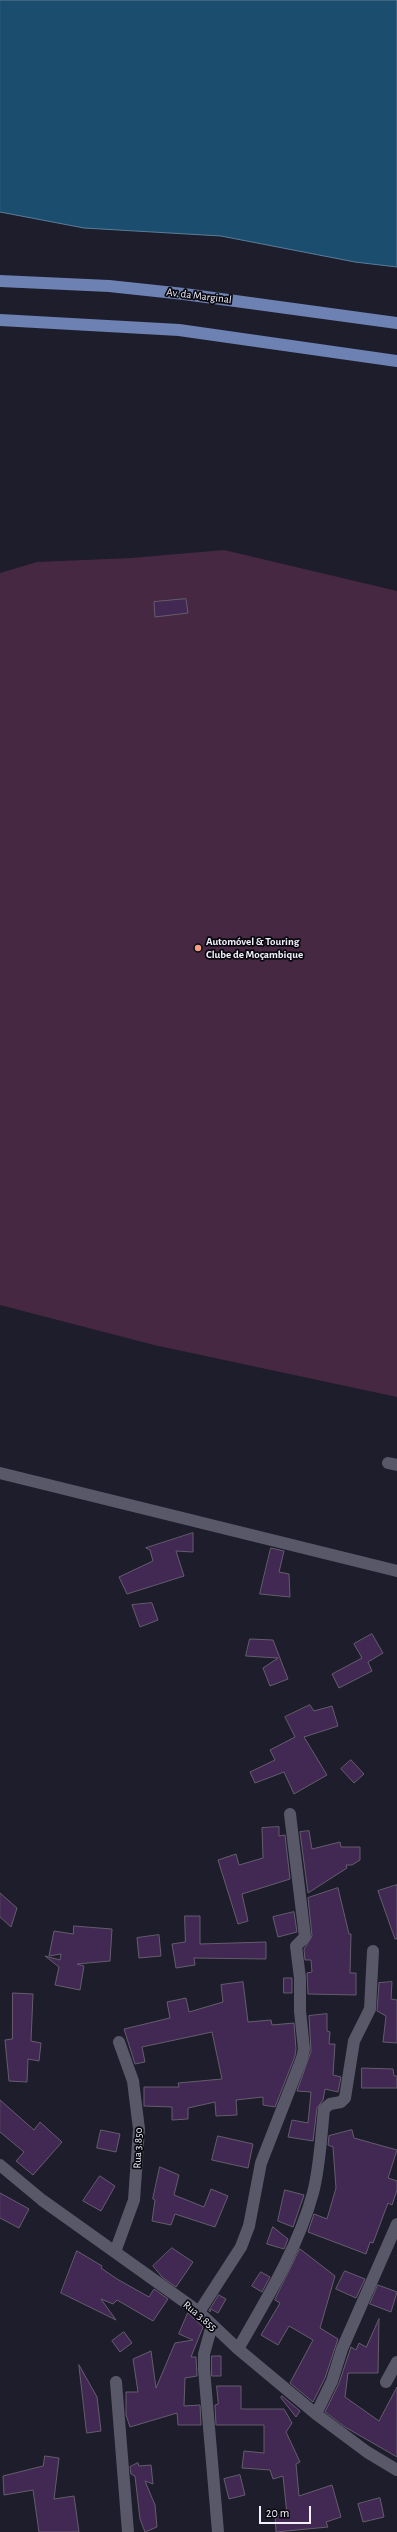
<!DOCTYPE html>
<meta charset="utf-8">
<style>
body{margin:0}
#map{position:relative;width:397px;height:2532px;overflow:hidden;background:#1e1d2c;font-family:"Alegreya Sans",sans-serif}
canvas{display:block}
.scale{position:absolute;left:259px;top:2506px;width:52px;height:18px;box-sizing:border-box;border:2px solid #f1f0fb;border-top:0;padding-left:5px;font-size:12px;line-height:14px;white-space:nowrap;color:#f1f0fb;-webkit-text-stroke:3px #08080e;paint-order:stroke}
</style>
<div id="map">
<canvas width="397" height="2532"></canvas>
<div class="scale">20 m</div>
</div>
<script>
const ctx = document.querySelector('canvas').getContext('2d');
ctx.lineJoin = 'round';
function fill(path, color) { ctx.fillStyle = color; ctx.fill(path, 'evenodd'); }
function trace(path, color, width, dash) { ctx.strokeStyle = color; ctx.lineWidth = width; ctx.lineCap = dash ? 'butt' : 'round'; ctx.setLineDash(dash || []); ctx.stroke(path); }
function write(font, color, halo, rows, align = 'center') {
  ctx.font = font + ' "Alegreya Sans",sans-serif'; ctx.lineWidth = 3.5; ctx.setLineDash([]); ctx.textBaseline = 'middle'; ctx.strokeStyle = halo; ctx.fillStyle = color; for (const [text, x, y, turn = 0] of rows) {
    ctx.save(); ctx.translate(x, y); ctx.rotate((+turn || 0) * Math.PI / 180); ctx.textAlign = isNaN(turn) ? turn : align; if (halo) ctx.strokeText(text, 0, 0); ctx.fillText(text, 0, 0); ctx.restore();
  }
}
const green = new Path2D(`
 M224,550l173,41v806l-243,-52 -154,-40v-732l37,-11 94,-4z`);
const water = new Path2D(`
 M0,0h397v267l-42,-5 -134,-26 -137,-8 -84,-16z`);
const building = new Path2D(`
 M186,599l2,14 -33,4 -1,-15z
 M193,1533v19l-17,-1 8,25 -57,18 -8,-17 34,-16 -3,-11 -4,-2z
 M271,1548l13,3 -5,21 10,2 1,23 -30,-3z
 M152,1603l6,17 -18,7 -8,-22z
 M372,1634l11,19 -15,9 4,9 -33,17 -7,-14 30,-16 -8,-14z
 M250,1639l23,1 15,39 -18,7 -7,-18 15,-10 -32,-2z
 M310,1705l4,6 18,-5 6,20 -34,11 23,38 -33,19 -10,-22 -29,11 -5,-11 25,-12 -5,-10 25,-13 -10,-20z
 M351,1760l13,14 -10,9 -13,-14z
 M279,1827v9l6,-1 5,44 -48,15 6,27 -10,3 -20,-64 18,-6 3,11 24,-7 -1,-30z
 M309,1831l3,18 28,-7 1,5h19v13l-8,5h-6l1,3 -39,25 -8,-61z
 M397,1885v54h-2l-17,-48z
 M338,1888l11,46h2l-1,39h6v22l-48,-1 -1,-21 5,-1 -1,-12h-6l-1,-11 8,-13 -4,-38z
 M0,1893l17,15 -6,19 -11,-10z
 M294,1912l3,20 -19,5 -5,-20z
 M185,1916h15v28l66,-2v17l-72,-1 1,7 -19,3 -4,-24 13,-2z
 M74,1926l38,3 -2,32 -33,3 7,2 -4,24 -25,-5 4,-18 -14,-11 15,4 1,-6 -12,2 5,-25 19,3z
 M159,1935l2,21 -22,2 -2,-20z
 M284,1978h8v15h-8z
 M243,1982l5,40 23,-2 1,5 22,-2 2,26 -1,7 -20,51 -12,-2v-8l-27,3 1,15 -21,1 -1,-14 -27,6v11l-16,1v-13l-28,-1v-19h35l-1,-4 44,-4 -10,-47 -70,15 3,15 -10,2 -11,-35 46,-11 -3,-16 19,-4 3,14 34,-10 -2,-17z
 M392,1982l-1,17 6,1v43l-14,-1 3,-26 -9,-5 2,-28z
 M13,1993l20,1 -2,47 10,2 -2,18 -11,-2 -1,23 -18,-1 -4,-41 7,-1z
 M327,2014v17l3,1 -1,12h6l-2,31 8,2 -3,15 -13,-3 -2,11 -6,8 -4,33 -25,-4 4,-17 16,3 3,-31 -14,-1 14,-40 -2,-35z
 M362,2068l31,1 1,7h3v12h-35z
 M0,2100l34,30 6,-8 22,20 -29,33 -17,-14 8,-9 -24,-20z
 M101,2130l19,4 -4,18 -19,-4z
 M352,2130l2,8 43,12 -9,28 9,3v9l-5,15 -4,-2 -15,40 -3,-1 -4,12 -58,-22 6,-18 13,5 9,-31 -3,-41 -5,-2 1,-9z
 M218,2136l35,8 -5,24 -36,-8z
 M160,2167l19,8 -5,20 30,12 7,-18 17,7 -13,31 -40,-13 -4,11 -19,-4 3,-21 -2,-1z
 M100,2176l15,10 -14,25 -18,-10z
 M285,2190l19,5 -11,32 -15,-6z
 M0,2193l29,16 -10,19 -19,-10z
 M273,2227l15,12 -4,10 -17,-5z
 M172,2248l21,14 -17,25 -14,-10 -9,-11z
 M300,2249l35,27 -15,52 18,11 -13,39 -12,24 -23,-19 23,-43 -24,-14 -11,19 -17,-10 19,-32 -5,-3z
 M77,2251l25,15 -1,2 16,11 32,18 5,-8 14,10 -15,22 -36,-21 -4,4 -12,-5 15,21 -55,-27z
 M345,2271l20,8 -9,19 -20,-9z
 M261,2272l9,5 -8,15 -10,-6z
 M378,2285l19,7 -6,20 -21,-8z
 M219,2295l7,4 -8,14 -7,-4 -1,3 -1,-1z
 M188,2313l15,14 -12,30h5l1,19 -12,2 -1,28 16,-1 1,20h-23l-1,-12 -47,14 -4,-12v-23h12l-5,-33 18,-8 5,37 19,-45 18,-3 -14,-6z
 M379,2319l-1,54h-30l-3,24 34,24 18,-34v70l-52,-30 -20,-15 14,-29 12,-36 5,3 3,-7 7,4z
 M124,2332l8,11 -12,9 -8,-11z
 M212,2356h9v20h-9z
 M79,2365l18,32 4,34 -14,2z
 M217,2386h24v23h43l8,14 -6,9 14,30 -4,2 3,32 33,-11 9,32 -15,5 2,5 -52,5 -1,-17 12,-1 -4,-38 -10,3 -3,-9 -28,-2 2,-17 20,2v-28h-48l-1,-20 3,-1z
 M282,2396l18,15 -4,6 -15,-19z
 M45,2456l14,2 -5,41 20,-3 5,36h-40l-6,-42 -29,5 -1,-19 40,-10z
 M138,2463l1,3 12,-1 2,19 -8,-3 10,24 2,22 -12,5 -5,-13 -5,-43 -4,-2 -1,-7z
 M240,2475l5,20 -16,4 -5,-20z
 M380,2498l4,19 -21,5 -5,-18z`);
const minor = new Path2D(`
 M388,1463l9,2
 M0,1473l397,98
 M0,2165l42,35 157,112 39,37 78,65 51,38 30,18
 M115,2252l19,-52 5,-71 -6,-48 -14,-39
 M199,2312l42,-65 8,-21 12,-63 41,-105 2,-9 -4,-38v-33l-4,-32 9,-9 -15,-123
 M212,2325l-8,29v15l14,163
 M238,2349c28,-49 60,-101 75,-156 7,-27 8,-56 11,-84l6,-5 11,-2 4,-4 9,-57 16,-32 3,-58
 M116,2382l12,150
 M386,2382l11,-20
 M316,2414l16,-33 10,-32 55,-125`);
const major = new Path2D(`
 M0,281l109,5 75,8 213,29
 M0,320l179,10 218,31`);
const markers = [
 [198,948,4,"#f39f83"]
];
const streetNames = [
 ["Av. da Marginal",199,296,7],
 ["Rua 3.850",138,2148,-88],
 ["Rua 3.855",200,2316,40]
];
const poiNames = [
 ["Automóvel & Touring",206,942],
 ["Clube de Moçambique",206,955]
];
fill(green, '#462842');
fill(water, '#1a4d6e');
trace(water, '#5a7e98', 1);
fill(building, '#412953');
trace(building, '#655d6d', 1);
trace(minor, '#585869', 12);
trace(major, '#6d81b2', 12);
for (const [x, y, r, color] of markers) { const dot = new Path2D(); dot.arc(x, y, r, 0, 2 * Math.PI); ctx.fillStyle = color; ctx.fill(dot); trace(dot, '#08080e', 1.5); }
write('11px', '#f1f0fb', '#08080e', streetNames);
write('bold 11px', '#f1f0fb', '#08080e', poiNames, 'left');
</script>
